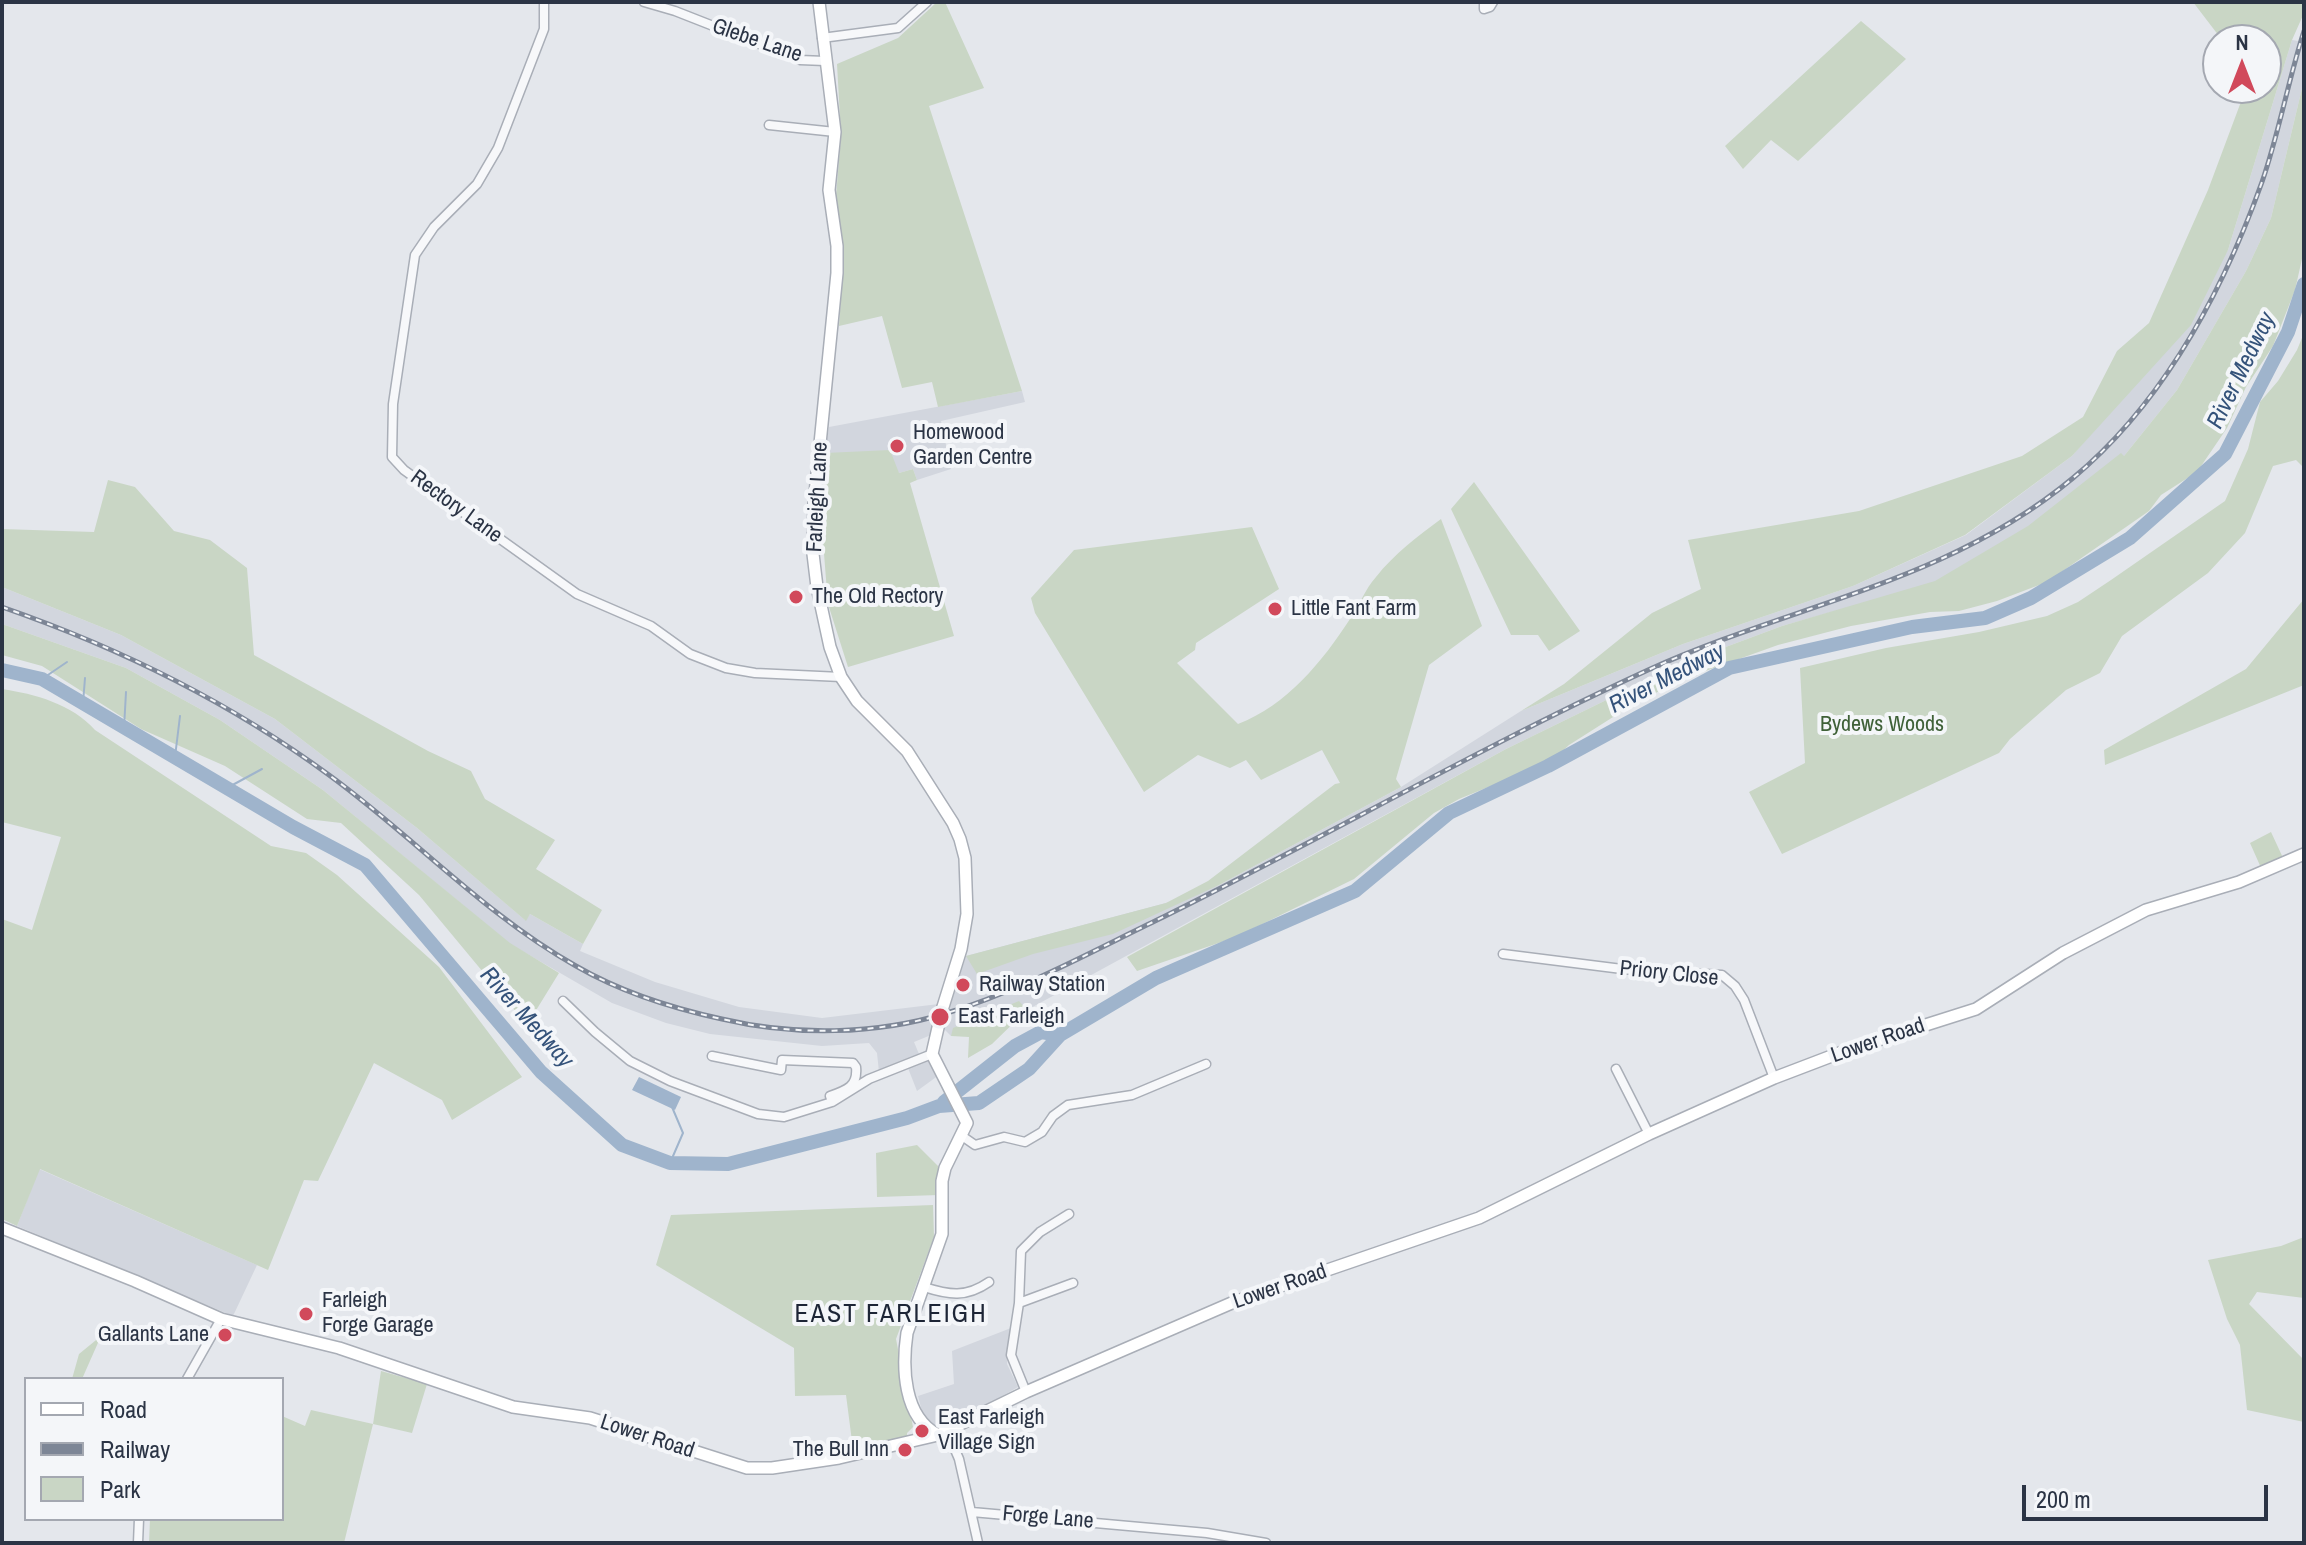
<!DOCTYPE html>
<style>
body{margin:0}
#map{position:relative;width:2306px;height:1545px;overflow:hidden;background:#e4e7ec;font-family:"Archivo Narrow",sans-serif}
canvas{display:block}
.frame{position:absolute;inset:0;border:4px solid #2b3445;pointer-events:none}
.legend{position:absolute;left:24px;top:1377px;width:260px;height:144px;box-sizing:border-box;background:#f4f6f9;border:2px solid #a4a8b1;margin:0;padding:10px 14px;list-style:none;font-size:24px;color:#2b3445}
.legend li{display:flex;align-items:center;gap:16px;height:40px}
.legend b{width:40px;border:2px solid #a4a8b1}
.north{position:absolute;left:2202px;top:24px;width:80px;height:80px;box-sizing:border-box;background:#f4f6f9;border:2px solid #a4a8b1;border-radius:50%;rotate:0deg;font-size:22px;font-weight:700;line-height:32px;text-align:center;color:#2b3445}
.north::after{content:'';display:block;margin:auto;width:28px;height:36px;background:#d1495b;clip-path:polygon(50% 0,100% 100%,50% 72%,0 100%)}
.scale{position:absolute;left:2022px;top:1485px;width:246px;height:36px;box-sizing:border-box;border:4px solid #2b3445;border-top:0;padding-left:10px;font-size:24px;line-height:28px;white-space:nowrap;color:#2b3445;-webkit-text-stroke:6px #f4f6f9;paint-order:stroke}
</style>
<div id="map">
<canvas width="2306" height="1545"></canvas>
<div class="frame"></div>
<ul class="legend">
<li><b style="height:10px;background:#fff"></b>Road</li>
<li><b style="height:10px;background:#7d8696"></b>Railway</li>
<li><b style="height:22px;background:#c9d6c5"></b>Park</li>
</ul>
<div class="north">N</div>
<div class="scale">200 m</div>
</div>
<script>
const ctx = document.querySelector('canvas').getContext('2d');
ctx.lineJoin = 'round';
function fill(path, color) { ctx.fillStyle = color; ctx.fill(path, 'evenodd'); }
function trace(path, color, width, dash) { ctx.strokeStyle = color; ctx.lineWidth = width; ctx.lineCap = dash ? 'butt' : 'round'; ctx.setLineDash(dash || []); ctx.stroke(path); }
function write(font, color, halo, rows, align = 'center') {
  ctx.font = font + ' "Archivo Narrow",sans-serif'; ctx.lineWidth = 8; ctx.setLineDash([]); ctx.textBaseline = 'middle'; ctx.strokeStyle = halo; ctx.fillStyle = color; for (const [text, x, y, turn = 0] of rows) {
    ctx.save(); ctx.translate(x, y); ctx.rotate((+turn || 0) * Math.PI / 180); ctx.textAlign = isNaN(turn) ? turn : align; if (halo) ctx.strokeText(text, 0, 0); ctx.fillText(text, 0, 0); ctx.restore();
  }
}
const built = new Path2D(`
 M2292,40l12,2v38l-33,138 -25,53 -69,119 -53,66 -68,64 -123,75 -66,7 -85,24 -102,38 -174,85 -479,261 -58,26h-18l-8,-8 23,-72 200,-53 53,-18 182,-98 120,-76 162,-67 170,-58 113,-51 106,-79 44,-52 112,-154z
 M1022,391l3,11 -84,19 10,48 -34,11 -4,-11 -14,4 -74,-20 4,-26z
 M2,587l119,48 154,84 142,109 108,92 5,-6 53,30 -3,7 75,31 84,25 83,11 117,-14 -8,31 -17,7 5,12 11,7 9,14 -22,16 -11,-28 -27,9 -2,-19 -8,-10 -47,3 -112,-12 -44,-11 -54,-20 -102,-59 -187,-154 -103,-70 -94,-52 -124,-44z
 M39,1169l218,96 -24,51 -216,-90z
 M1011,1328l-4,36 11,23 -68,39 -16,5 -11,-16 -5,-19 36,-12 -2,-33z`);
const green = new Path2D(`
 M937,2h8l39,86 -55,18 93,285 -84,16 -6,-25 -30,6 -20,-72 -43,10 4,-60 -7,-70 5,-60 -4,-72 61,-26z
 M2193,2h111v11l-12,27 -64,210 -37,75 -119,131 -107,79 -112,51 -170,58 -162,67 43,-27 88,-71 49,-24 -13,-49 171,-29 163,-55 61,-39 34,-66 32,-28 59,-133 34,-91 -1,-11h25v-48h-44z
 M1861,21l45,38 -108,102 -27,-21 -28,29 -18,-23z
 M2304,80v170l-9,40 -22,56 -27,41 -19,41 -30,44 -36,23 -12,16 -102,71 -50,19 -38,10 -29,1 -79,14 -73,19 -95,34 -51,26 -63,40 -17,16 -93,38 -25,14 -80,66 -118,58 -99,34 -10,-14 379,-208 174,-85 102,-38 153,-45 93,-55 93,-73 3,3 53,-66 69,-119 25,-53z
 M2304,333v135l-8,-8 -23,6 -28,67 -37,40 -86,63 -22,37 -34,17 -56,49 -11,14 -217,101 -33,-62 56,-29 -5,-95 86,-20 93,-16 68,-16 31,-14 33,-22 114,-79 23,-52 12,-47 18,-21 19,-31z
 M890,450l9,23 14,-4 4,11 -7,3 44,153 -106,31 -20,-63 -7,-88 4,-63z
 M108,480l27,7 39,44 36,9 37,28 7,87 174,96 43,20 14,28 70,41 -19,29 66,41 -19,34 -53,-30 -4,7 -109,-93 -142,-109 -154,-84 -119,-48v-58l92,3z
 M1474,482l106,149 -31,20 -11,-16h-27l-60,-126z
 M1441,519l41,107 -53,39 -33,114 5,8 -182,98 -106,49 -80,20 -56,20 -11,-18 200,-53 42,-22 127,-97 5,-1 -18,-33 -61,30 -15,-20 -16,8 -32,-13 -54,37 -109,-179 -4,-15 43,-48 178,-23 27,62 -83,54 -1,7 -18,13 61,61c49,-19 84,-62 112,-105 9,-13 15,-30 26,-42 18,-23 42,-41 65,-58z
 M2304,599v86l-199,80 -1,-15 142,-81z
 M2,624l124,44 94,52 103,70 187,153 49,30 -32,52 -108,-130 -78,-72 -34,-4 -82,-53 -84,-37 -99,-63 -40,-11z
 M2,689c33,5 70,15 93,41l176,116 35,7 31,22 102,92 83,110 -70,43 -10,-20 -68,-37 -56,118 -14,-1 -36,90 -228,-101 -23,57 -15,-7v-300l30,11 29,-93 -59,-15z
 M2271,832l13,28 -22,10 -12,-27z
 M1019,1001l8,9 -35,34 -24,14 1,-21 -18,-1 2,-8z
 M917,1145l21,21 1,29 -62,2 -1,-44z
 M933,1205l1,32 -38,102 17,88 -6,6v3l-5,2 -49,11 -7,-54 -51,1 -1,-48 -138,-83 15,-50z
 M2304,1237v61l-47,-6 -8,12 55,56v62l-57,-12 -7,-65 -13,-26 -19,-59 73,-14z
 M101,1336l-19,43h-10l7,-25z
 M381,1371l46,13 -15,49 -39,-9 -29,119h-195l1,-24h132v-103l23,10 6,-16 62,14z`);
const water = new Path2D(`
 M639,1077l42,20 -6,13 -43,-20z`);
const stream = new Path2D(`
 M42,679l25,-17
 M83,703l2,-25
 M124,728l2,-36
 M175,757l5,-41
 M227,788l35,-19
 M670,1163l13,-30 -11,-26`);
const river = new Path2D(`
 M2,670l40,9 251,148 72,38 176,207 81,73 48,18 58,1 179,-46 32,-12 40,-3 50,-34 31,-34 96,-57 199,-87 94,-78 99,-47 181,-98 183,-41 73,-9 46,-20 99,-60 95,-84 63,-122 16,-48
 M944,1102l71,-56 26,-14 19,3`);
const street = new Path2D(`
 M544,2v27l-46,119 -21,36 -43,43 -19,28 -22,149 -1,53 12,13 173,124 74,32 39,28 36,14 29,5 86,4
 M644,2l31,9 125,49 25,1
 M1484,2v7l6,-2 3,-5
 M822,38l76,-10 29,-26
 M769,125l66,7
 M1503,954l119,15 100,6 13,11 9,14 30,78
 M563,1001l32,31 35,29 40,20 88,33 26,3 48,-15 37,-23 63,-25
 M712,1056l69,14 1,-10 71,3 3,4c2,19 -9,23 -26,29l2,6
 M1616,1069l33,65
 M962,1136l13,9 29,-8 21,5 17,-10 11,-16 15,-11 64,-10 74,-31
 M924,1287c25,8 42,11 65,-5
 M1019,1303l2,-52 19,-19 29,-18
 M187,1379l34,-60
 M1026,1392l-15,-37 8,-52 54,-20
 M947,1431l12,28 19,84
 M972,1512l235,21 59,10
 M138,1543l1,-24`);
const secondary = new Path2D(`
 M819,2l16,130 -6,58 8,56v27l-23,231 -1,50 4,33 13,60 11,30 16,24 50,50 46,72 7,16 5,19 2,56 -6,35 -19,61 -10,44 35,69 -22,45 -3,13v53l-35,99c-5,34 -4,84 31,102
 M2,1228l133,53 86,38 118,29 174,59 77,11 157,50h25l67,-10 99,-23 88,-43 208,-90 245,-84 170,-84 125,-56 76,-29 126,-40 87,-56 83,-43 93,-28 65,-28`);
const rail = new Path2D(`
 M2,607c118,41 226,94 327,168 84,61 156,140 247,191 45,26 95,42 146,53 72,17 154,16 225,-6 72,-22 140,-59 208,-92 165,-81 325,-174 493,-251 145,-66 299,-87 425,-192 90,-75 150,-187 189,-296 17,-49 26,-101 42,-151`);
const markers = [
 [897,446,8,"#d1495b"],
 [796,597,8,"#d1495b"],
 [1275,609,8,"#d1495b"],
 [963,985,8,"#d1495b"],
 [940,1017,10,"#d1495b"],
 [306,1314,8,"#d1495b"],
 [225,1335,8,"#d1495b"],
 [922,1431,8,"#d1495b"],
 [905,1450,8,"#d1495b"]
];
const streetNames = [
 ["Glebe Lane",757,41,19],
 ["Farleigh Lane",818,497,-87],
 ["Rectory Lane",456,507,36],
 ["Priory Close",1669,974,6],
 ["Lower Road",1878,1041,-19],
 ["Lower Road",1280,1287,-19],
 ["Lower Road",647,1437,18],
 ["Forge Lane",1048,1518,5]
];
const poiNames = [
 ["Homewood",913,433],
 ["Garden Centre",913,458],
 ["The Old Rectory",812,597],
 ["Little Fant Farm",1291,609],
 ["Railway Station",979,985],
 ["East Farleigh",958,1017],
 ["Farleigh",322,1301],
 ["Forge Garage",322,1326],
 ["Gallants Lane",209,1335,"right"],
 ["East Farleigh",938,1418],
 ["Village Sign",938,1443],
 ["The Bull Inn",889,1450,"right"]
];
const parkNames = [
 ["Bydews Woods",1882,725]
];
const waterNames = [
 ["River Medway",2242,371,-64],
 ["River Medway",1667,679,-27],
 ["River Medway",526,1018,48]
];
const quarterNames = [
 ["EAST FARLEIGH",891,1315]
];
fill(built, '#d2d6de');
fill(green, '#c9d6c5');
fill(water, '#9fb4cc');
trace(stream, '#9fb4cc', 2);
trace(river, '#9fb4cc', 14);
trace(street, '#a9aeb7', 11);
trace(secondary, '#a9aeb7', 14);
trace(street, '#f7f8fa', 8);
trace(secondary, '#fff', 11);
trace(rail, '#7d8696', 5);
trace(rail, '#f4f6f9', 2, [6]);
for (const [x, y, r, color] of markers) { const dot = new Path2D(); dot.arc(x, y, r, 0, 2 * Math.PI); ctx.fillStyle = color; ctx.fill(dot); trace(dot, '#f4f6f9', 3); }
write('22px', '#2b3445', '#f4f6f9', streetNames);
write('22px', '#2b3445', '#f4f6f9', poiNames, 'left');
write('22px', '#3f6138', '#f4f6f9', parkNames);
write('italic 24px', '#34527a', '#f4f6f9', waterNames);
ctx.letterSpacing = '2px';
write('26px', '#1d2536', '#f4f6f9', quarterNames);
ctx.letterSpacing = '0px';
</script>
